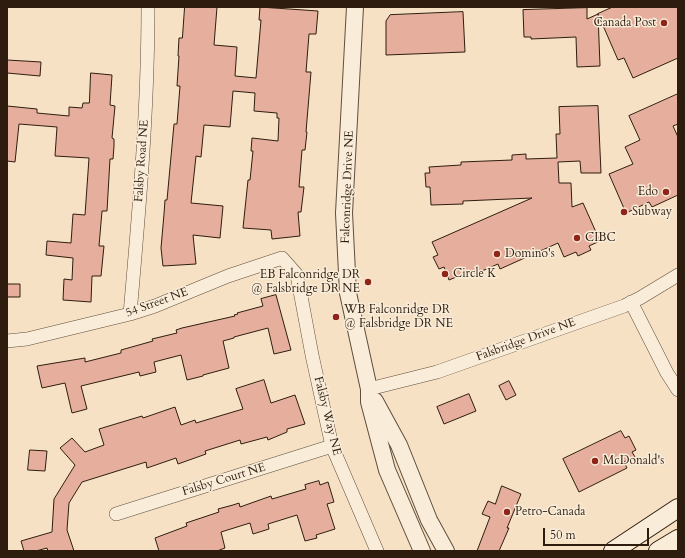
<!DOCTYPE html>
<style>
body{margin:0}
#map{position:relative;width:685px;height:558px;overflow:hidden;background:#f6e1c5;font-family:Cardo,serif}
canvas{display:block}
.frame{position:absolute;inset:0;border:8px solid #2e1d0f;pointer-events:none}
.scale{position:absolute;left:543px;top:528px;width:106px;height:18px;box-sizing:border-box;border:2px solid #2e1d0f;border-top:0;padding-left:5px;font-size:12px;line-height:14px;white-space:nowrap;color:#2e1d0f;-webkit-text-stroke:3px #f9ecd9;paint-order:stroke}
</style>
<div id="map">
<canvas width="685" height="558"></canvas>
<div class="frame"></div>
<div class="scale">50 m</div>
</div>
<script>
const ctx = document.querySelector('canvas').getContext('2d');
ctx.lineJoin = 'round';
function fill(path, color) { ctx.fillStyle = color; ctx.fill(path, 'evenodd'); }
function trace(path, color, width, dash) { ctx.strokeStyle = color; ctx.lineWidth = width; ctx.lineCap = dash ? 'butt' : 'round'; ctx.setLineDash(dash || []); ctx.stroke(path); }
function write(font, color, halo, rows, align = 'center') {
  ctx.font = font + ' Cardo,serif'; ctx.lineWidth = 3; ctx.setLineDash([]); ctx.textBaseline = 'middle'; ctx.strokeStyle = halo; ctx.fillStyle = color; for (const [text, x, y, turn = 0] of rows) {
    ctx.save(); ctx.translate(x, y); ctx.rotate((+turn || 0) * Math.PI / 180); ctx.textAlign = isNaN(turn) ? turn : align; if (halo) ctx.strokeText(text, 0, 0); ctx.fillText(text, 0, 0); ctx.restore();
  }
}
const building = new Path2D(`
 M185,7h32l-3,38 23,2 -2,29 21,2 5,-58h-2l1,-13 58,4 -2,23h-7l-3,38h5l-5,60h1l-2,18h-3l-3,37h5l-3,25h-3l2,24 -28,3 -1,-9 -28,-2 5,-48h2l3,-29h-2l1,-13 26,3 1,-23h-2v-5l-23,-2 1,-18 -22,-2 -3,36 -26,-2 -3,32 -5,-1 -5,47 32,3 -3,32 -27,-3 3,29 -33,2 -2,-18 3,-34 1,-14h2l7,-76h3l3,-38h-3l2,-30h-1l1,-18h3z
 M613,7h65v51l-45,20 -9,-20 -6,2 -20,-46z
 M587,8v11l11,-5 2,52 -23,1 -1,-30 -45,2v-2h-7l-1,-27z
 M463,12l2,40 -79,3v-34l4,-6z
 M7,60l34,2 -1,14 -33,-3z
 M91,73l21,2 -2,30 5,1 -3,32 2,1v7l-1,13h-3l-3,52h-5l-3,35h5l-3,30h-9l-1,26 -28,-2 1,-21 8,1 1,-22 -27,-3 1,-14 24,2 2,-29 12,1 4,-57 -34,-2 2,-29 -38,-3 -4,38 -8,-1v-55l30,3v4l32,3v-9l13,1 1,-5h6z
 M678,94v30l-5,2 5,11v58l-26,12 -3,-5 -23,11 -17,-39 24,-10 -8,-17 15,-7 -11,-24z
 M598,106l3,67h-20l-1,-12 -22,1 1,21h12l1,24 11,-4 17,38 -11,5 2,4 -13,6 -2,-4 -12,5 -6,-14 -58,26 -2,-5 -23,10 -2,-4 -24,10 -5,-13 -5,2 -6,-12 5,-2 -6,-13 100,-44 -69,3v3l-32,1 -1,-18h-4l-1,-14h5l-1,-6 32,-2v-3l51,-2v-5l14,-1v5l31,-1 -1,-24h4l-1,-27z
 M7,284h13v13h-13z
 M276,295l15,55 -17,4 -6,-26 -34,9v1l-11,3 6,27 -26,7v1l-16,4 -6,-25 -27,7 2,10 -16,4 -1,-4 -58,14 6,23 -15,4 -7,-30 -23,5 -5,-22 48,-8v4l36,-9v-3l32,-9 -1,-2 25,-6 -1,-3 6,-2 53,-12 -1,-1 4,-1 -1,-1 26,-7 -2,-7z
 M264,380l7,23 24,-8 10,29 -18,5v3l-19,8 -1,-3 -26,7 -1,-4 -35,11 1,3 -28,10 -2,-6 -29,10 -1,-6 -64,20 -13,21 -2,27 7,21h-26l-1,-3 -11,3h-12l-3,-10 31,-9 2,-33 21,-34 -15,-17 12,-10 13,14 19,-7 -5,-16 43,-13 1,2 32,-11 6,18 14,-5 1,3 47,-14 -7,-20z
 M509,381l7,14 -10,5 -7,-14z
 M469,394l7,17 -32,13 -7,-17z
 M621,431l4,7 4,-2 7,14 -4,2 3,5 -11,5 3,6 -48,24 -16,-33z
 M30,450l17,1 -2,20 -17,-1z
 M319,481l1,4 8,-3 6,20 -7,2 8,25 -19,6 1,3 -12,3 -8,-26 -29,9 1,5 -16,5 -3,-11 -29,9 4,16 -8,3h-58l-4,-13 32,-12 -1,-3 33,-11 -1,-3 15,-4 6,-2 1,4 31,-11 1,3 34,-10 -1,-4z
 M502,486l19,8 -14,34h2l-10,23h-22l13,-34 -8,-3 6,-13 7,3z`);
const minor = new Path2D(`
 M631,302l36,71 11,17
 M130,314c9,-102 18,-204 18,-307
 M7,341l20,-2 103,-25 25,-8 73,-30 54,-18 15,17 15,80 20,91 45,105
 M369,389l68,-17 187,-66 16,-8 38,-23
 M116,514l216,-68`);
const tertiary = new Path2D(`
 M355,7l-11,206 4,80 21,96v13l18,68 35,81
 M375,401l24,44 30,75 17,31`);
const secondary = new Path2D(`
 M613,551l65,-43
 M658,551l20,-12`);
const markers = [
 [664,23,4,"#8f2418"],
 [666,192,4,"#8f2418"],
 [624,212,4,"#8f2418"],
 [577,238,4,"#8f2418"],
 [497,254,4,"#8f2418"],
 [445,274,4,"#8f2418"],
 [368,282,4,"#8f2418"],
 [336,317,4,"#8f2418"],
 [595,461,4,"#8f2418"],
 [507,512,4,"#8f2418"]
];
const poiNames = [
 ["Canada Post",656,23,"right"],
 ["Edo",658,192,"right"],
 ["Subway",632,212],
 ["CIBC",585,238],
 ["Domino's",505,254],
 ["Circle K",453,274],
 ["EB Falconridge DR",360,275,"right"],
 ["@ Falsbridge DR NE",360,289,"right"],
 ["WB Falconridge DR",344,310],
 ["@ Falsbridge DR NE",344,324],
 ["McDonald's",603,461],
 ["Petro-Canada",515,512]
];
const streetNames = [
 ["Falsby Road NE",142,161,-86],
 ["Falconridge Drive NE",348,187,-88],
 ["54 Street NE",157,303,-20],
 ["Falsbridge Drive NE",526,340,-20],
 ["Falsby Way NE",327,416,76],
 ["Falsby Court NE",224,480,-17]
];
fill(building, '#e6ae9c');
trace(building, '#2e1d0f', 1);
trace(minor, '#604e3c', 14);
trace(tertiary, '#604e3c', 18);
trace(secondary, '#2e1d0f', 20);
trace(minor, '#f9ecd9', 13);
trace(tertiary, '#f9ecd9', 16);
trace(secondary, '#f9ecd9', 18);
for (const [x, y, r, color] of markers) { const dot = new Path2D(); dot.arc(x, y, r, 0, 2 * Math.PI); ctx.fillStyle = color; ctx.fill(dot); trace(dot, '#f9ecd9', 1.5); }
write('12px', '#2e1d0f', '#f9ecd9', poiNames, 'left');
write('12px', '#2e1d0f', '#f9ecd9', streetNames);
</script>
